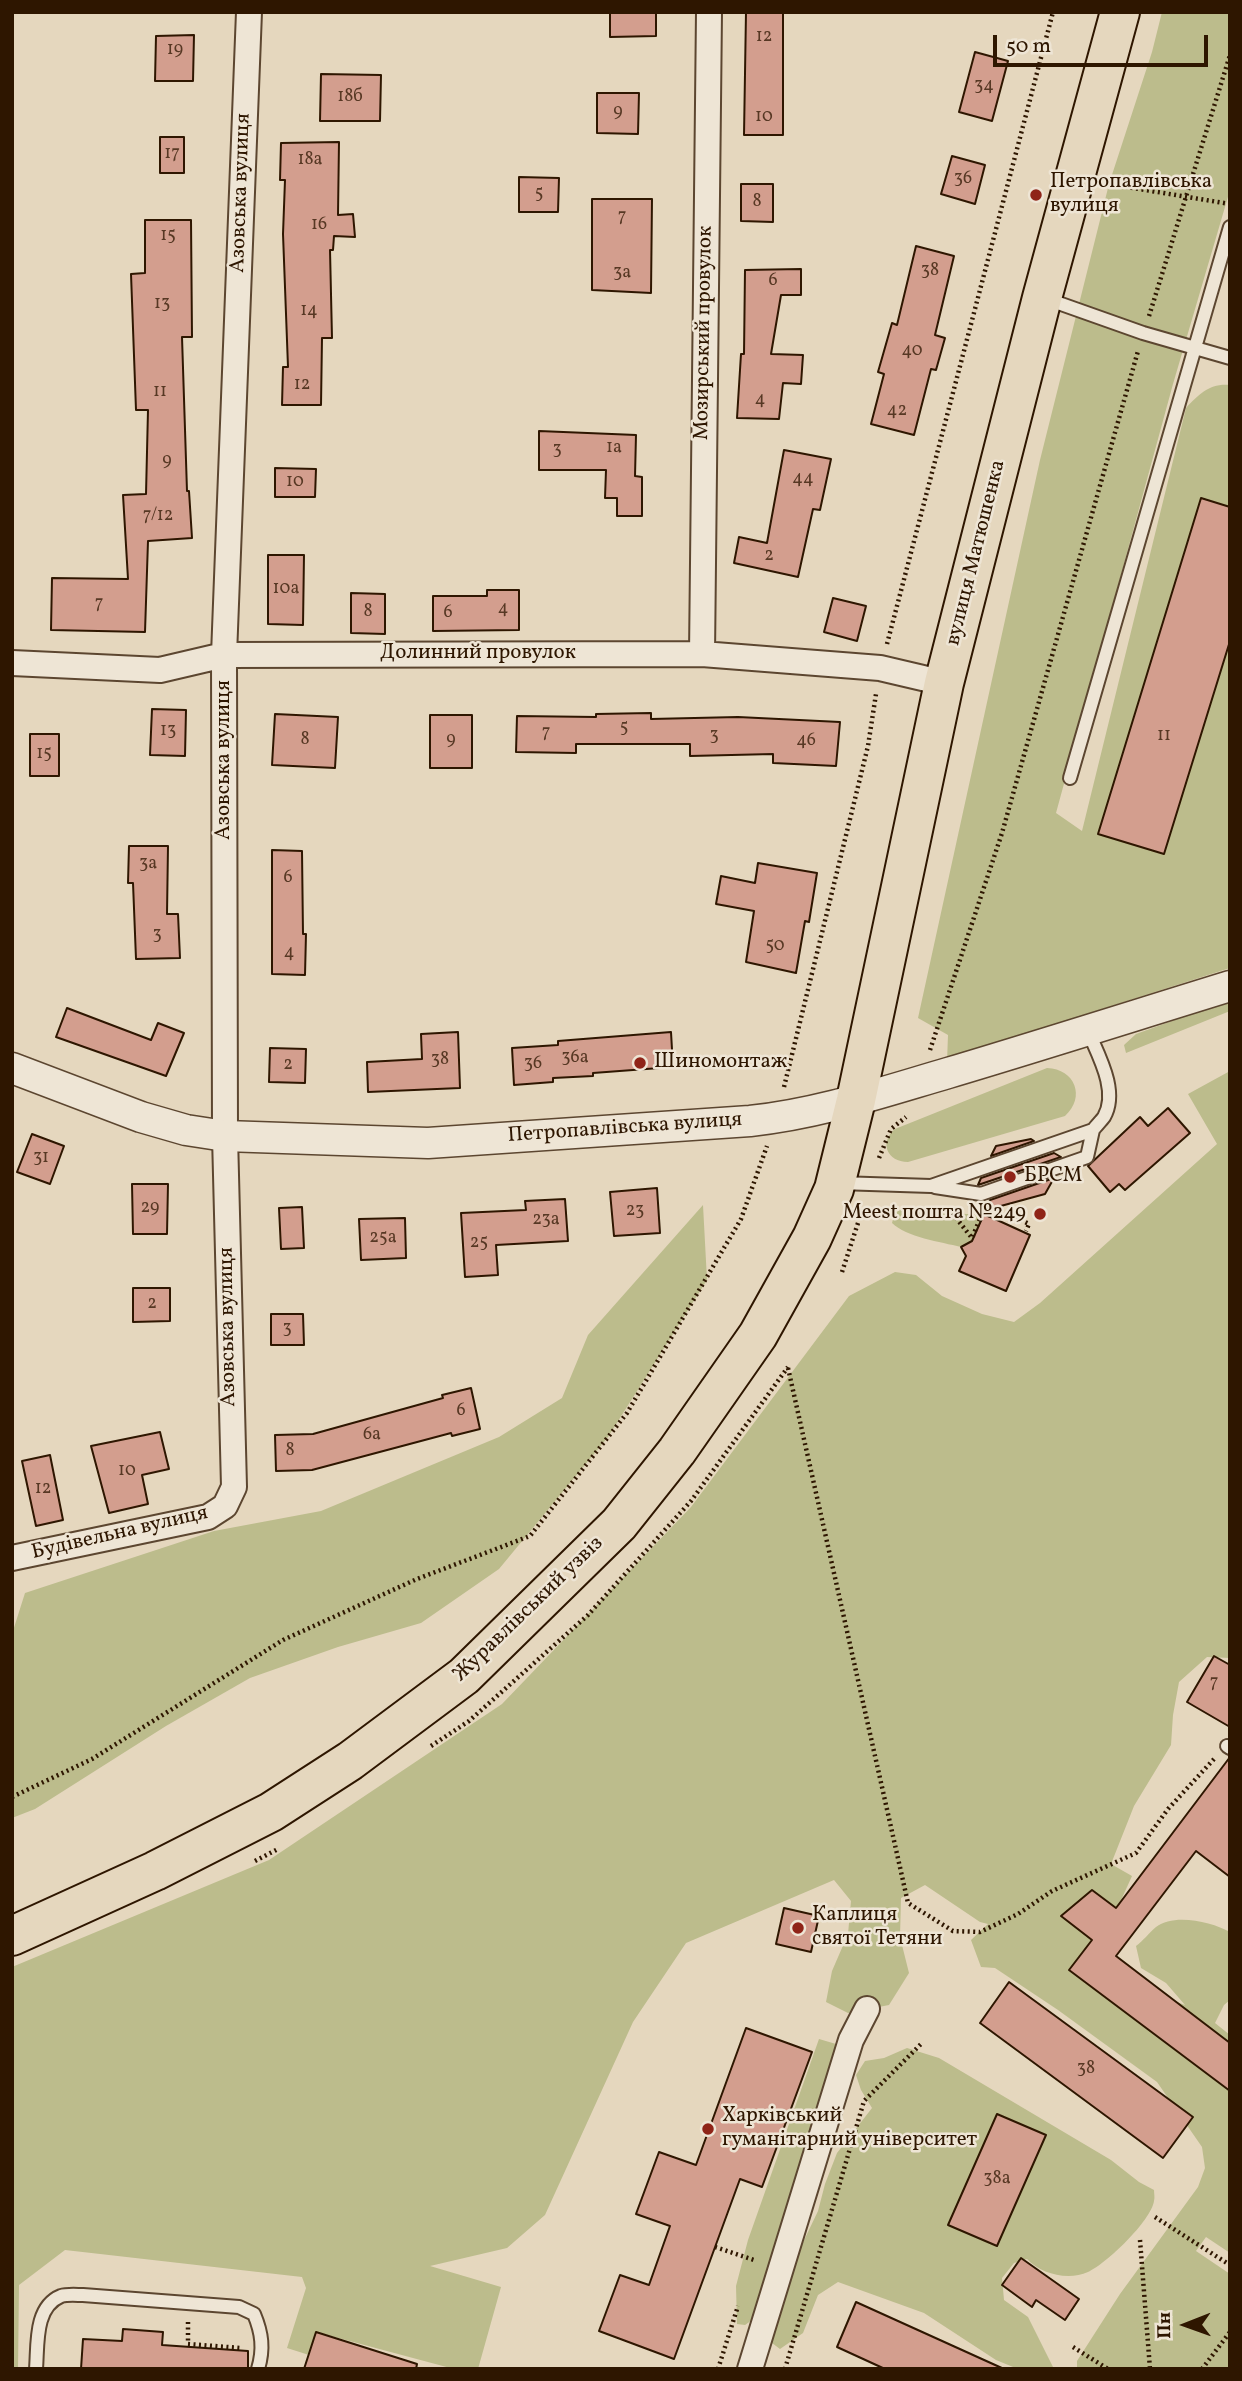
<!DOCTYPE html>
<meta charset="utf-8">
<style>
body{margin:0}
#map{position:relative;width:1242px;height:2381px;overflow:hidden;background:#e5d7be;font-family:Vollkorn,serif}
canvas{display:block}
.frame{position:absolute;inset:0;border:14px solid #2e1600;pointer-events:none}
.north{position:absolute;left:1151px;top:2290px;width:70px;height:70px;-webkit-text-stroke:5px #eee5d5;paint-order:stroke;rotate:269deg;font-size:19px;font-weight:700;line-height:28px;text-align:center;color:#2e1600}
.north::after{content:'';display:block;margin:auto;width:24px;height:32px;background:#2e1600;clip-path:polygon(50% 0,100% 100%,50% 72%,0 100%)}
.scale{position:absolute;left:993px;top:35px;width:215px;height:32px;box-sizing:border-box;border:4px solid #2e1600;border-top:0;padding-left:9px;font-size:21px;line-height:24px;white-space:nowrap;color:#2e1600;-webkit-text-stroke:5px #eee5d5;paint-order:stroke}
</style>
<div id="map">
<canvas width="1242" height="2381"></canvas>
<div class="frame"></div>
<div class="north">Пн</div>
<div class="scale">50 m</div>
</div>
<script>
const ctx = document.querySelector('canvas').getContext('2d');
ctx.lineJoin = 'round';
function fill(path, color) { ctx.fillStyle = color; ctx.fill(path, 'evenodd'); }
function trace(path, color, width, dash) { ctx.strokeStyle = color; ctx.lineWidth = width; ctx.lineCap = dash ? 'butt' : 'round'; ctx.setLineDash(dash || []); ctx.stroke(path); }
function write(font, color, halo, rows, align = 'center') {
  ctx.font = font + ' Vollkorn,serif'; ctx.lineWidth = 5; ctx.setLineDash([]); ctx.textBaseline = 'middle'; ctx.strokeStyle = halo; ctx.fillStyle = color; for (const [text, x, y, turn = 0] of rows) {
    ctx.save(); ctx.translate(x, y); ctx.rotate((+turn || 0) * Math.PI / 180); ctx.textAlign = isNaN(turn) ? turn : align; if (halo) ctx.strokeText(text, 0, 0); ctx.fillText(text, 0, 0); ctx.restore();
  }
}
const green = new Path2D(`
 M1162,12h68v178l-57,194 -117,429 26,18 104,-423c13,-14 24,-25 44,-23v583l-150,48 -133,46 1,-27 -30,-17 122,-558 69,-276 43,-132z
 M1230,1000v11l-104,42 -2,-8 12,-11z
 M1047,1068c28,1 39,29 18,48l-157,46c-21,0 -29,-20 -13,-33z
 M1230,1071v587l-23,-1 -28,25 -6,33 -2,30 -37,61 -23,58 21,12 -29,64 9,38 73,27 -19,-22 -25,-15 -5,-22c7,-5 13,-13 20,-19 18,-14 56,-5 74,5v68l-6,5 -9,18 15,12v218l-24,-16 -10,14 34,23v95h-153v-8l43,-67 78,-107 7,-19 -3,-21 -45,-65 -99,-72 -63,-42 -14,-1 -10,-27 17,-16 -8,-2 -55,-37 -24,13 -1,39 9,36 -20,32 -41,8 -22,-11 6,-31 16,-37 3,-33 -17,-21 -148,63 -53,79 -88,193 -38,33 -77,18 71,21 -23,82h-24l-138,-37 -7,23 -22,-7 19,-60 -4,-11 -237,-27 -46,35 -1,84h-6v-402l257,-107 233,-156 189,-197 158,-211 46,-24 21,3 26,21 40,18 32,8 26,-19 177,-159 -29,-50z
 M703,1205l4,75 -99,157 -109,132 -78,54 -83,24 -88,31 -84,48 -131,83 -23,9v-184l13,-41 189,-62 107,-20 178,-74 63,-39 26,-63z
 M901,1210l82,5 -11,26 -11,6c-20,-5 -55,-10 -69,-24l3,-11z
 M819,2039l17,5 1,18 -85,258 -7,5 -8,-1 -1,-38 12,-46z
 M907,2048l32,10 172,102 28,22 15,8c0,4 1,7 0,11 -3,20 -48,63 -66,71 -20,9 -47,2 -61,-13l-13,4 -12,15 2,22 24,17 26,52h-36l-22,-9 -72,-47 -86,-31 -20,13 -15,38 -23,16 -12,-9 8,-41 42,-88 7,-27 12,-31 35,-45 -11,-18 -5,-15 9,-14 19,-3z`);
const building = new Path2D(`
 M610,12h46v24l-46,1z
 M746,12h37v123h-39z
 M194,35l-1,46h-38l1,-45z
 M975,52l33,9 -16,60 -33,-9z
 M321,74l60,1 -1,46h-60z
 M597,93h42l-1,41 -41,-1z
 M160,137h24v36h-24z
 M339,142l-1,73 15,-1 2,23 -21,-1 -1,14h-3l2,88h-10l-1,67h-39l1,-38h5l-5,-133 2,-54h-5l1,-37z
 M952,156l33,9 -10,39 -34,-10z
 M519,177l40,1 -1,34h-39z
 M741,184h32v38l-32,-1z
 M592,199h60l-1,94 -59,-3z
 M145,220h46l1,117h-10l5,154h2l3,47 -44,3 -3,91 -94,-2 1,-52 76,1 -5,-84 23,-1 2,-84h-12l-5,-136 14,-1z
 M916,246l38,10 -19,79 10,3 -9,32 -5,-1 -17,66 -43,-11 13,-50 -6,-2 14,-49 5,2z
 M801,269v26h-20l-10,59 32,1 -2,29 -18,-1 -4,36 -42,-1 4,-64h3l1,-84z
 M539,431l97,4 -1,41 7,1v39h-25v-18h-12l1,-28h-67z
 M784,450l47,9 -11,51 -7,-1 -15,68 -64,-14 5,-26 28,6z
 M275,468l41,1 -1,28h-40z
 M1201,498l29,9v134l-66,213 -66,-20z
 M268,555h36l-1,70 -35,-1z
 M487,590h32v40l-86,1v-35h54z
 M351,593l34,1v40l-34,-1z
 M833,598l33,8 -9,35 -33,-9z
 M152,709l34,1 -1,46 -35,-1z
 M651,713v6l87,-2 102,5 -4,44 -63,-3v-9l-83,2v-12h-114v9l-60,-1 1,-36 79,1v-3z
 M275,714l63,3 -3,51 -63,-3z
 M430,715h42v53h-42z
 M30,734h29v42h-29z
 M129,846h39l-1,68h11l2,44 -44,1 -3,-76h-5z
 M272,850l30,1 1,83h3l-1,41 -33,-1z
 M758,863l59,10 -8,49 -4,-1 -9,52 -50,-11 8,-51 -38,-7 5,-28 34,7z
 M67,1008l84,32 7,-17 26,10 -18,43 -110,-39z
 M458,1032l2,56 -92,4 -1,-30 55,-3 -1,-25z
 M671,1032l2,35 -80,6v3l-40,2v4l-39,3 -2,-37 46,-3v-4z
 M270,1048l36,1 -1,34 -36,-1z
 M1168,1108l22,25 -65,57 -6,-6 -9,8 -22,-26 52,-49 8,9z
 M32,1134l32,12 -14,38 -33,-12z
 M1031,1139l3,2 -43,15 5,-10z
 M1054,1153l7,4 -83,28 3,-7z
 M1054,1178l-9,16 -59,16 4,-10z
 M132,1184h36l-1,50h-34z
 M657,1188l3,45 -46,3 -4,-44z
 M565,1199l3,42 -72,4 2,30 -33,2 -4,-64 65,-3 -1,-9z
 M302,1207l2,41 -23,1 -2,-41z
 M984,1214l46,21 -24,56 -47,-20 7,-15 -5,-9 11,-6z
 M405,1218l1,40 -45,2 -2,-41z
 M133,1288h37v33l-37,1z
 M271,1314h32l1,31h-33z
 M471,1388l9,41 -28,7 -1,-3 -139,37 -36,1 -1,-36 38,-1 130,-36 -1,-3z
 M160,1432l9,37 -27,6 6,29 -39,9 -18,-67z
 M50,1455l13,65 -27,6 -14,-65z
 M1214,1656l16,9v62l-43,-25z
 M1230,1757v120l-34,-26 -80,105 114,87v48l-161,-121 23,-30 -31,-24 31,-26 24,18z
 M784,1908l35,8 -8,36 -35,-8z
 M1009,1982l184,135 -30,41 -183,-135z
 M746,2028l66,24 -50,135 -22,-8 -66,180 -75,-28 21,-56 29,10 21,-59 -34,-12 23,-62 37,13z
 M997,2114l49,21 -49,111 -49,-21z
 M1021,2258l58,41 -14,21 -29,-20 -4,7 -30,-22z
 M856,2302l148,67h-119l-48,-22z
 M123,2329l40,3 -1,13 86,6v18h-167l2,-30 39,2z
 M316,2332l101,32 -1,5h-112z`);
const path = new Path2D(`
 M1109,184l121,20
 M1149,316l81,-261
 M887,644l166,-632
 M930,1050l72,-217 136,-482
 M784,1087l84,-341 8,-52
 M879,1158l12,-29 15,-12
 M949,1209l23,29 10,-24
 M988,1215l31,4 10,5 -3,7
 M842,1272l16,-49
 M788,1368l120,535 45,28 27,1 38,-18 34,-23 84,-38 32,-44 46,-50
 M431,1746l38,-25 119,-106 103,-114 97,-134
 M12,1797l80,-38 191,-119 134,-61 113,-43 97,-123 114,-194 26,-73
 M255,1861l23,-12
 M1155,2217l75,48
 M1140,2240l10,129
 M715,2247l39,13
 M188,2322v22l53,4
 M1073,2347l35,22
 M718,2369l20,-63
 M785,2369l79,-268 59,-59
 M1202,2369l28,-37`);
const service = new Path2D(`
 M1047,299l96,34 87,25
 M1070,778l160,-551
 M839,1183l92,3 162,-56c3,-4 8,-9 11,-13 15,-26 -6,-62 -16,-86
 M935,1187l46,7 106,-37 6,-27
 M1227,1746l3,2
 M36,2369c2,-24 -2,-62 25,-73 6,-2 16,-1 22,-1l156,12 15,7c8,19 10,35 4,55`);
const minor = new Path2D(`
 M702,654l7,-642
 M12,663l148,7 64,-15 478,-1 178,14 64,15
 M12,1558l196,-41 17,-11 9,-19 -9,-351 -1,-481 25,-643
 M750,2369l101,-329 16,-31`);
const tertiary = new Path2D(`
 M12,1068l129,49 45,13 39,6 203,7 322,-22c68,-7 133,-29 198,-48 94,-28 188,-58 282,-87`);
const primary = new Path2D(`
 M12,1936l143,-65 116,-59 79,-51 114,-85 155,-152 58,-73 81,-116 54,-97 22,-49 22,-89 88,-417 98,-385 78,-286`);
const markers = [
 [1036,195,7,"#8f2418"],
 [640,1063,7,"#8f2418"],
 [1010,1177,7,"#8f2418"],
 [1040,1214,7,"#8f2418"],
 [798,1928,7,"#8f2418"],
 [708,2129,7,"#8f2418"]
];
const numberNames = [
 ["12",764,38],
 ["19",175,51],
 ["34",984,87],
 ["18б",350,98],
 ["9",618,113],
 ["10",764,118],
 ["17",172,155],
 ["18а",310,161],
 ["36",963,180],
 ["5",539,195],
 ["8",757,203],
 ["7",622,218],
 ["16",319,226],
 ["15",168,237],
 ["38",930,272],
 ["3а",622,274],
 ["6",773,282],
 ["13",162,305],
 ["14",309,312],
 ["40",912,352],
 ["12",302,386],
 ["11",160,393],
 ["4",760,401],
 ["42",897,412],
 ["1а",614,449],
 ["3",557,451],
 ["9",167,462],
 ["44",803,480],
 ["10",295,483],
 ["7/12",158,517],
 ["2",769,557],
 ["10а",286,590],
 ["7",99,605],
 ["4",503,610],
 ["8",368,613],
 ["6",448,614],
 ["5",624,729],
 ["13",168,732],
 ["7",546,734],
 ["3",714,737],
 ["11",1164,737],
 ["8",305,741],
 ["9",451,741],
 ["46",806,742],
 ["15",44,755],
 ["3а",148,865],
 ["6",288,879],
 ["3",157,936],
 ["50",775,947],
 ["4",289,954],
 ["36а",575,1059],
 ["38",440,1061],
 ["36",533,1065],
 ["2",288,1066],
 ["31",41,1159],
 ["29",150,1209],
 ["23",635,1212],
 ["23а",546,1221],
 ["25а",383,1239],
 ["25",479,1244],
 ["2",152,1305],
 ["3",287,1330],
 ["6",461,1412],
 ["6а",372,1436],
 ["8",290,1452],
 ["10",127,1472],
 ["12",43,1490],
 ["7",1214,1684],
 ["38",1086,2070],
 ["38а",997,2180]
];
const poiNames = [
 ["Петропавлівська",1050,183],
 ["вулиця",1050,207],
 ["Шиномонтаж",654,1063],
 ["БРСМ",1024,1177],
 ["Meest пошта №249",1026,1214,"right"],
 ["Каплиця",812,1916],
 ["святої Тетяни",812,1940],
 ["Харківський",722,2117],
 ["гуманітарний університет",722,2141]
];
const streetNames = [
 ["Азовська вулиця",242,193,-88],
 ["Мозирський провулок",705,333,-89],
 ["вулиця Матюшенка",977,553,-76],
 ["Долинний провулок",478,654],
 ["Азовська вулиця",225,760,-90],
 ["Петропавлівська вулиця",625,1129,-4],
 ["Азовська вулиця",229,1327,-91],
 ["Будівельна вулиця",120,1534,-13],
 ["Журавлівський узвіз",529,1610,-44]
];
fill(green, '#bcbc8c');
fill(building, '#d39e8e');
trace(building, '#2e1600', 2);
trace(service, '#5c4630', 16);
trace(minor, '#5c4630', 28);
trace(tertiary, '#5c4630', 33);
trace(primary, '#2e1600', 42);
trace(path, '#2e1600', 4.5, [2, 3.5]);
trace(service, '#eee5d5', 12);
trace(minor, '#eee5d5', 24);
trace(tertiary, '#eee5d5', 30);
trace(primary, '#e5d7be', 38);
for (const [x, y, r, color] of markers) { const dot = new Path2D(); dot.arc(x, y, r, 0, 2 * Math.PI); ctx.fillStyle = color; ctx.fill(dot); trace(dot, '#eee5d5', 2.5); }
write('18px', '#573824', null, numberNames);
write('21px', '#2e1600', '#eee5d5', poiNames, 'left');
write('21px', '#2e1600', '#eee5d5', streetNames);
</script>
